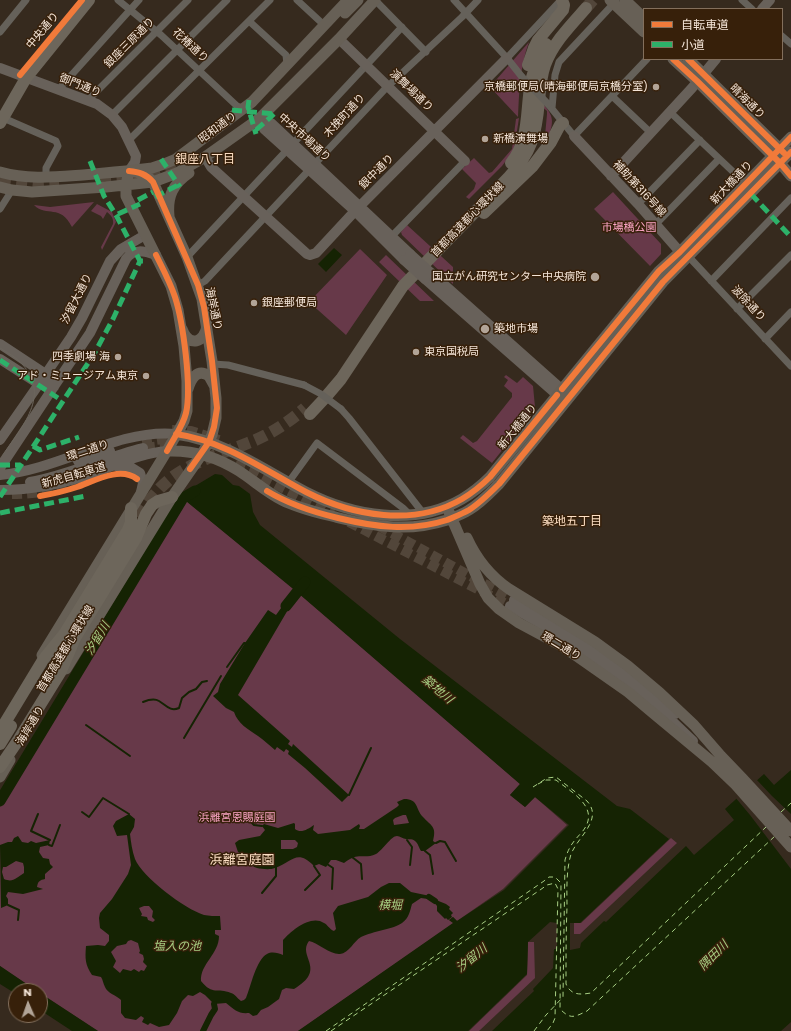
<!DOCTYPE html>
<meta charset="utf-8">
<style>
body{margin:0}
#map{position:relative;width:791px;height:1031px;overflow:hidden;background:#362a1e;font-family:Poppins,"Noto Sans JP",sans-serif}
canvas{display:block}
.legend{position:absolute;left:643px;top:8px;width:140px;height:52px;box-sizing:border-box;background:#37200a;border:1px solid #836f5c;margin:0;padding:5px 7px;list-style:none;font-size:12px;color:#f4e5d8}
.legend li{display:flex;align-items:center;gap:8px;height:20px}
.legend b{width:20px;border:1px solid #836f5c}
.north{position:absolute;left:8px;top:983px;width:40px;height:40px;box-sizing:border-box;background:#37200a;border:1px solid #836f5c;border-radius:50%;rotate:358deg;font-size:11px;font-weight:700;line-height:16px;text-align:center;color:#f4e5d8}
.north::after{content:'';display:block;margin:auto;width:14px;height:18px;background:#b2a497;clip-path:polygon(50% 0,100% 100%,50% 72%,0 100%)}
</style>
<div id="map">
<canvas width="791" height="1031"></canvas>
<ul class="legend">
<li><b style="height:5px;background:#f17a3a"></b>自転車道</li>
<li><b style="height:5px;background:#2db169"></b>小道</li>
</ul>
<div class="north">N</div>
</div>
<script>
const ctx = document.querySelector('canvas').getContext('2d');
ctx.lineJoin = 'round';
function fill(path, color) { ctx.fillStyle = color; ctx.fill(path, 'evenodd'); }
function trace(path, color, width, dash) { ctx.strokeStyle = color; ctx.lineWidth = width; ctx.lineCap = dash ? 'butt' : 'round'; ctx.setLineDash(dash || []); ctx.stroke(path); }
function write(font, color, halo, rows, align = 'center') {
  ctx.font = font + ' Poppins,"Noto Sans JP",sans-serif'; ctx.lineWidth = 3; ctx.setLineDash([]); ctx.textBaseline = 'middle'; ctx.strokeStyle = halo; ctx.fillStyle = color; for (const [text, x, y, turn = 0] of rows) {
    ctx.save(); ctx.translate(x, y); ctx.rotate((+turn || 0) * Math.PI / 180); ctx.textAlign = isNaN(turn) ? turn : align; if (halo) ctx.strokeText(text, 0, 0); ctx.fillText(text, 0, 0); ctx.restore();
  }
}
const green = new Path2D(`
 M529,42c-9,24 -10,50 -11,75l-28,-30z
 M541,102c12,12 14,19 7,35l-3,-1 2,-22v-3l-8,-7z
 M519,118l-5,32 -12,16 -33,33 -3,-2 8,-8 2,-6 -14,-14 12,-11 15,15 3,-1 20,-23 4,-30z
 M613,192l48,52v10l-11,12 -56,-57z
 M94,202l-22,25c-12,-24 -25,-9 -38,-22l16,2z
 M97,204l15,8 4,10 -14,28 -1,-3 12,-23c1,-5 -2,-9 -6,-12l-4,7 -2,-3 -10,-5z
 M407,225l46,42v17l-51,-49 -1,-3z
 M360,249l27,26 -41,60 -37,-33z
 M386,255l48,46h-14l-41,-39z
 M506,375l11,8 6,-6 10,9 2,21 -1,3 -42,53 -32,-25 3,-3 10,8 4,-2 35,-44v-4l-8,-7 4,-6 -4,-3z
 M184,499l113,93 223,192 -10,11 15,12 10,-10 32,28 -64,64 -46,32 -4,-4 -4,3 5,3 -156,108h-200l-58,-38v-2h-3l-37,-25v-163z
 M671,838l6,5 -97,91h-6v-11h7z
 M528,942h6l1,36 -56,53h-10l58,-56z`);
const water = new Path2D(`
 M334,248l8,7 -16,17 -8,-8z
 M215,474l7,1 11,10 6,1 11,8 3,18 7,13 140,114 217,167 13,3 39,30 -89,84h-10v27l10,-2 1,-5 23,-22 2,1 80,-76 8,9 40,-35 -9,-11 39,-35 10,11 17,-15v252l-10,9h-289l42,-40 -1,-2 20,-21 1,-19h3v-26l-7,-1 -22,20 -1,32 -59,57h-170l155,-108 -4,-3 4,-3 4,4 47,-31 65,-65 -34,-28 -10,10 -15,-12 10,-11 -223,-192 -116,-95 9,-8z
 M284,604l5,4 -51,87 52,46 -2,3 4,3 1,-3 56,51 -7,7 -37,-34 -17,-14 1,-3 -3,-2 -2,3 -7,-5 -2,3c-6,-5 -11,-10 -17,-14 -10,-7 -20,-12 -24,-24l-8,-4 -13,-12 5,-4 2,-8 25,-41 23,-33 8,5z
 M404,799c15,0 11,10 19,18 8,9 14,9 10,24l3,2 -11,8h-4c-2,-3 -3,-8 -6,-10 -4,-3 -6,-1 -9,-2 -3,0 -6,-3 -9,-3 -6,0 -14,14 -21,18 -13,6 -17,-3 -32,9l-8,-3h-5l-5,7 -7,-3 -5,2c-17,-18 -22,-4 -39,2 -5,2 -13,1 -18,0 -8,-2 -8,-9 -13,-13 -2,-1 -4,-2 -6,-3l-3,-9 4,-3 21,-4 5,-6 -3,-4 2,-2 14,4 16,-5 1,1v5c6,5 13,0 19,-4l-1,5 5,4 32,-4 9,-6 1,2 -1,3h5l33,-22 2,-2 -2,-3zM403,815h3l3,8 -15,2 -1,-5 2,-2zM281,840h14l3,3 -1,4 -4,2h-12z
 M129,814l6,5 -1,8 -4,7c1,8 2,17 5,25 7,18 50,50 69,56 5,1 11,1 16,1l1,14h-6v4l4,2c0,18 -19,28 -18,45 12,15 16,6 30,12 4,1 6,5 10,8l3,-1 2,-2c5,-12 10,-38 21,-44 5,-3 11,-1 16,1v-15c8,-9 28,-26 41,-17 4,2 5,6 10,8l2,-2 -3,-16 5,-7 30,-9 13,-10 8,-4h11l11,9 19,4 -2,3 -7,-1 -9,6c-2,7 -3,14 -10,19 -8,6 -29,8 -41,14 -7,4 -12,16 -21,17 -9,1 -22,-11 -31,-13 -12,16 19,28 -15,48l-8,-1 -4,2 -3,9 -11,8 -7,3 -4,5 -4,1 -4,-3c-11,1 -14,-3 -23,-10l-12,1 -9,-9 -5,-3 -7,4 -5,-1 -6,6 -5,12 -8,12 -10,2 -9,-4 -2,2 -6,-3 2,-4 -3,-2 -5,4 -11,-2 -4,-5v-13c-5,-5 -14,-7 -16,-13 -2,-4 -2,-7 -4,-10l-9,-2c-7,-11 -7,-16 -6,-29l12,-1 7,1 4,-5v-6l-9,-7 -1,-10 1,-5 12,-14 16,-25 3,-9 -4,-30 -10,1 -4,-10 3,-5zM144,906h5l4,5 -1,6 3,3 -2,2 -5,-2 -1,-3 -6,-1 1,-2 -3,-6zM131,940l7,3 2,8 -1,2 4,2 1,4 -1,3 4,4 -3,5 -3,-1 -2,2 -5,-3 -3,2 -8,-2 -3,4 -7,-6 3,-6 -5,-9 6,-6 9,-2 2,-3z
 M18,836l4,6 6,1 3,-2 5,2 14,-3 -1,5 -9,2 -1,5 4,6 6,1 1,5 3,3 -8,7v5c-5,1 -7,2 -8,8l6,2 -20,5 -15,-2 -2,4 2,3v6l-7,3 -1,-63 8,-3h4l2,-4zM16,861l7,2 1,4v6c-8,5 -11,10 -20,6l-2,-7 1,-5h3z
 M436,900l10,4 4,3 -1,2 4,4 -2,2 1,2 -4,3 -2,-2 -1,1 -8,-8v-5l-3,-4z
 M0,966l37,25h-21v3l-16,-10z
 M40,993l58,38h-26l-32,-21z`);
const pier = new Path2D(`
 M756,779l16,17 19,18v55l-41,-54 -15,-18z`);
const stream = new Path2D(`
 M227,667l17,-24h1
 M143,702c5,-2 11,-4 16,-1 7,4 11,11 20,7l3,-10 7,-6 7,-3 6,-7 5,-1
 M86,725l44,31
 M184,738l37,-62
 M349,795l22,-47
 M240,811l14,14 8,1
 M82,812l7,5 14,-19 26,16
 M38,814l-7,17 19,9
 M407,840l5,7 -2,18
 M436,843l4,-2 5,1 11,19
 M49,845l3,1 8,-21
 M425,851l5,4 3,19
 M352,857l9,7 1,15
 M327,864l6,4 -1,21
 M305,890l15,-15 -6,-9
 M262,893l14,-17v-9
 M8,905l11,5 -1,10`);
const canal = new Path2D(`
 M429,897l6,4
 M203,1031l8,-16 4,-6 -1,-5`);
const river = new Path2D(`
 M286,606l19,-24
 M0,801l183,-303 12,-7`);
const ferry = new Path2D(`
 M533,787l14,-9 9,-1 31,24c18,20 -14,39 -17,57 -4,16 -3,33 -3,49 -1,26 -1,51 -1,77 5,11 13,11 25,9l175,-166
 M781,812l10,-9
 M326,1031l218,-150 5,-4h6l6,6 -1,126c11,11 14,8 27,2l188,-175
 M331,1031l209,-141 7,-5 8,-2 3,6 -3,129 -2,5 -6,8
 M534,1031l12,-16 17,-18 2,-137c4,-14 8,-18 17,-28 20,-24 -11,-40 -26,-52h-10l-8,4`);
const secondaryTunnel = new Path2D(`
 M172,430l19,1 28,9
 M142,442l35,-5
 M145,448l16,-2h15
 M235,465l15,6 83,43
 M12,494c28,0 56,-6 82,-16
 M349,522l161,84
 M379,526l135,74`);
const primaryTunnel = new Path2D(`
 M0,179l40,4 19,-1
 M100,179c28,-2 55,-3 80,-17`);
const highwayTunnel = new Path2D(`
 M586,8l7,-8
 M129,533c11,-20 23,-39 41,-54 23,-18 51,-25 78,-36 21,-8 40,-20 57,-35`);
const street = new Path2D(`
 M118,0l43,35 76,71 8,3
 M297,0l27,25
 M375,0l51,52
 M454,0l53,58 15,19
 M742,0l10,9
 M249,21l37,34 1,10
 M0,32l26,-32
 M782,36l9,8
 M507,58l54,-58
 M58,90l81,-90
 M612,96l39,37
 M87,101l101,-101
 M548,104l26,32 73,-77
 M552,108l3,-33 4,-13 57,-61
 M670,112l76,72
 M112,115l115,-115
 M1,117l55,24 2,5 -12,22v9
 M129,140l141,-140
 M638,204l62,-64
 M0,209l12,-19
 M656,224l63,-65
 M392,236l73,-75
 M187,257l215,-230
 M689,257l102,109
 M711,281l80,-83
 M198,285l7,-4 180,-192 77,-72 16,-17
 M737,309l54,-54
 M765,339l26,-27
 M213,364l15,1 76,20
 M341,409l8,9 74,95
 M288,483l29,-40 86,65 7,7`);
const secondary = new Path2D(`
 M762,9l8,-9
 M339,39l126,122
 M0,68l97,36 15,11 10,12 14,29 -1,6 -6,9
 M260,118l4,11 91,82 49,49
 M260,118l11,5 139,131
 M574,136l64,68 42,48 6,3
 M205,157l6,10 96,87 3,1 6,-2 39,-42 152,-153
 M611,176l81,-88 24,-29
 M431,273l136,121
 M425,279l138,121
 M0,344l50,33 5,8 -55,83
 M0,359l39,25 -39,56
 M55,385l35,-52 36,-74c8,-11 18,-8 30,-4
 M54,387h-6l-9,-3 32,-47 11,-19 28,-57 11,-12 24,-14
 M78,461l32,-10
 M116,466l16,2 8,5 3,10 -2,9
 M0,475c43,-4 83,-25 125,-36 16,-4 34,-7 51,-5
 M30,482c40,-7 75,-25 113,-34
 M0,490c32,0 63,-6 93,-17 24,-8 48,-20 74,-22
 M514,600c57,33 113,69 161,114
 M510,606c66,37 129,81 183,135`);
const primary = new Path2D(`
 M610,0l34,32
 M625,0l19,18
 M345,13l13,-13
 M673,59l24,22 83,82 11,13
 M688,59l97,95
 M0,172c28,8 55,5 83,3 23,-2 46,-4 69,-7l12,-4 12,-5 76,-57 96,-102
 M0,187l12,3 20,2 74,-5 47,-5 24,-9 28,-16 55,-39 79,-79 36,-39
 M169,216c-2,-20 4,-32 20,-43
 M182,329c7,19 23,14 25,-4
 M188,389c3,-10 9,-21 21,-13l5,9
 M176,434c49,7 88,36 130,58 47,24 108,35 156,7 10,-6 20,-14 28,-22l169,-206 21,-19 111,-115
 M167,451c26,-1 49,5 72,20 14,9 27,21 43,29 18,9 38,13 57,18 37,9 71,14 108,2 8,-3 16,-6 22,-10 12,-7 21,-17 30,-26l164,-202 128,-130
 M449,512l31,72 8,14 11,11 20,14 41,22 18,12 50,35 25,21 59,49 24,23 55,62
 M467,538c10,22 23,38 42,51l86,53 33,24 32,27 34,32 27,31 22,23 48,52
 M42,655l125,-204 17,-30 3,-10v-30l-3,-35 -6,-36 -7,-24 -45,-90v-11l3,-14
 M66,669l106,-172 30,-43 10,-19 4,-17v-20l-4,-37 -10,-62 -15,-42 -34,-75c-7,-8 -14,-10 -24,-11
 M0,777l10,-17`);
const highway = new Path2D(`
 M528,65l6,-17 4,-8 25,-30 1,-5 -2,-5
 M0,123l26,-45 63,-78
 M511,163c18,-22 15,-49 19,-75 2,-16 8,-30 16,-44
 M484,213l48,-46 19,-25 9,-17 3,-2
 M310,414l14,-15 17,-20 62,-93 105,-108c24,-26 28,-43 31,-77 1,-13 2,-25 6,-36 8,-22 26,-40 41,-57
 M0,731l43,-71 22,-27 63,-103 3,-8v-14
 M0,744l11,-18
 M0,767l19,-28 42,-68 14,-33 61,-100 10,-24 6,-9 6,-4 14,-4`);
const tram = new Path2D(`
 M0,348c8,5 16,9 22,16 31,33 -4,67 -22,95
 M0,355l18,13 7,10`);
const streetBridge = new Path2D(`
 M522,77l26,27
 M304,385l17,9 20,15`);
const secondaryBridge = new Path2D(`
 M410,254l21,19
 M404,260l21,19`);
const quiet = new Path2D(`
 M249,100l-1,7 8,27
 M232,110l42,4v-2
 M256,130l18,-16
 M161,159l19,28
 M90,161l14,35 12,19 24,46h7
 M751,194l40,43
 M155,197l23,-12
 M138,200l15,-8
 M118,214l22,-10
 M0,360l58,38
 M33,446l7,4 39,-13
 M0,465h20
 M0,497l94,-143 19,-35 27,-58
 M0,513l86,-17`);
const cycleway = new Path2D(`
 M673,59l24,22 83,82 11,13
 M688,59l96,94
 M20,75l62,-75
 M129,171c10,1 17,3 24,11l45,103 6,22 8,54 5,47 -3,19 -5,15 -19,27
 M156,255c7,14 14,27 19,42 8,25 17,90 11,116 -3,13 -13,26 -19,38
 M562,389l97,-118 21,-19 111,-115
 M176,434c49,7 88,36 130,58 47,24 108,35 156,7 10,-6 20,-14 28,-22l67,-82
 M267,491c23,14 46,21 71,27 37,9 72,14 109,2 7,-3 15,-6 22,-10 11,-7 21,-17 30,-26l164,-202 128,-130
 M40,496c12,-2 25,-5 37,-9 17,-6 43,-21 60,-8`);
const markers = [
 [656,87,4,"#b2a497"],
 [485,139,4,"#b2a497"],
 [595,277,5,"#b2a497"],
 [254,303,4,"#b2a497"],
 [485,329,5,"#b2a497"],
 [416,352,4,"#b2a497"],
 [118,357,4,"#b2a497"],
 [146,376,4,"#b2a497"]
];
const streetNames = [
 ["中央通り",43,31,-50],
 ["銀座三原通り",130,43,-45],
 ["花椿通り",190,46,43],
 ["御門通り",80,86,22],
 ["演舞場通り",411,91,44],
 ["晴海通り",747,102,45],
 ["木挽町通り",345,116,-47],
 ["昭和通り",218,128,-36],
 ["中央市場通り",304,138,42],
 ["銀中通り",377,172,-45],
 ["新大橋通り",732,183,-46],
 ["補助第316号線",639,189,47],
 ["首都高速都心環状線",468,220,-46],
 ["汐留大通り",77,299,-63],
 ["波除通り",748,304,47],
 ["海岸通り",213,309,78],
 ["新大橋通り",518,427,-51],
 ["環二通り",88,451,-18],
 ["新虎自転車道",74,476,-16],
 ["環二通り",561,647,31],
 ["首都高速都心環状線",66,649,-59],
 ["海岸通り",31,726,-59]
];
const poiNames = [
 ["京橋郵便局(晴海郵便局京橋分室)",648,87],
 ["新橋演舞場",493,139,"left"],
 ["国立がん研究センター中央病院",586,277],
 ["銀座郵便局",262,303,"left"],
 ["築地市場",494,329,"left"],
 ["東京国税局",424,352,"left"],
 ["四季劇場 海",110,357],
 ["アド・ミュージアム東京",138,376]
];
const parkNames = [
 ["市場橋公園",629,228],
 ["浜離宮恩賜庭園",237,818]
];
const neighbourhoodNames = [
 ["銀座八丁目",205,160],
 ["築地五丁目",572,522]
];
const waterNames = [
 ["汐留川",98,639,-59],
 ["築地川",437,690,40],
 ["横堀",390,906],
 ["塩入の池",177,947],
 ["隅田川",714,956,-45],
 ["汐留川",472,959,-39]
];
const quarterNames = [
 ["浜離宮庭園",242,861]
];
fill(green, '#673949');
fill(water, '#152303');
fill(pier, '#362a1e');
trace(stream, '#152303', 2);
trace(canal, '#152303', 6);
trace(river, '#152303', 11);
trace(ferry, '#a7cf83', 1, [5, 4]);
trace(secondaryTunnel, '#52463a', 10, [10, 5]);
trace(primaryTunnel, '#52463a', 11, [11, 5.5]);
trace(highwayTunnel, '#52463a', 12, [12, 6]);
trace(street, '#65615a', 7);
trace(secondary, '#68615a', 10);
trace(primary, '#676056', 11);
trace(highway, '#6d665b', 12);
trace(tram, '#6c665d', 1);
trace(streetBridge, '#65615a', 7);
trace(secondaryBridge, '#68615a', 10);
trace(quiet, '#2db169', 5, [10, 5]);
trace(cycleway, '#f17a3a', 6);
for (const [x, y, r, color] of markers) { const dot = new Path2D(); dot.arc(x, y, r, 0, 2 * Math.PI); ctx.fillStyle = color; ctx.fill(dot); trace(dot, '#37200a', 1.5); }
write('11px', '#f4e5d8', '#37200a', streetNames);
write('11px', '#f4e5d8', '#37200a', poiNames, 'right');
write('11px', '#fba4c5', '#37200a', parkNames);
write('12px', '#fcdec3', '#37200a', neighbourhoodNames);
write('italic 12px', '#a7cf83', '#37200a', waterNames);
write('13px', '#fcdec3', '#37200a', quarterNames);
</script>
